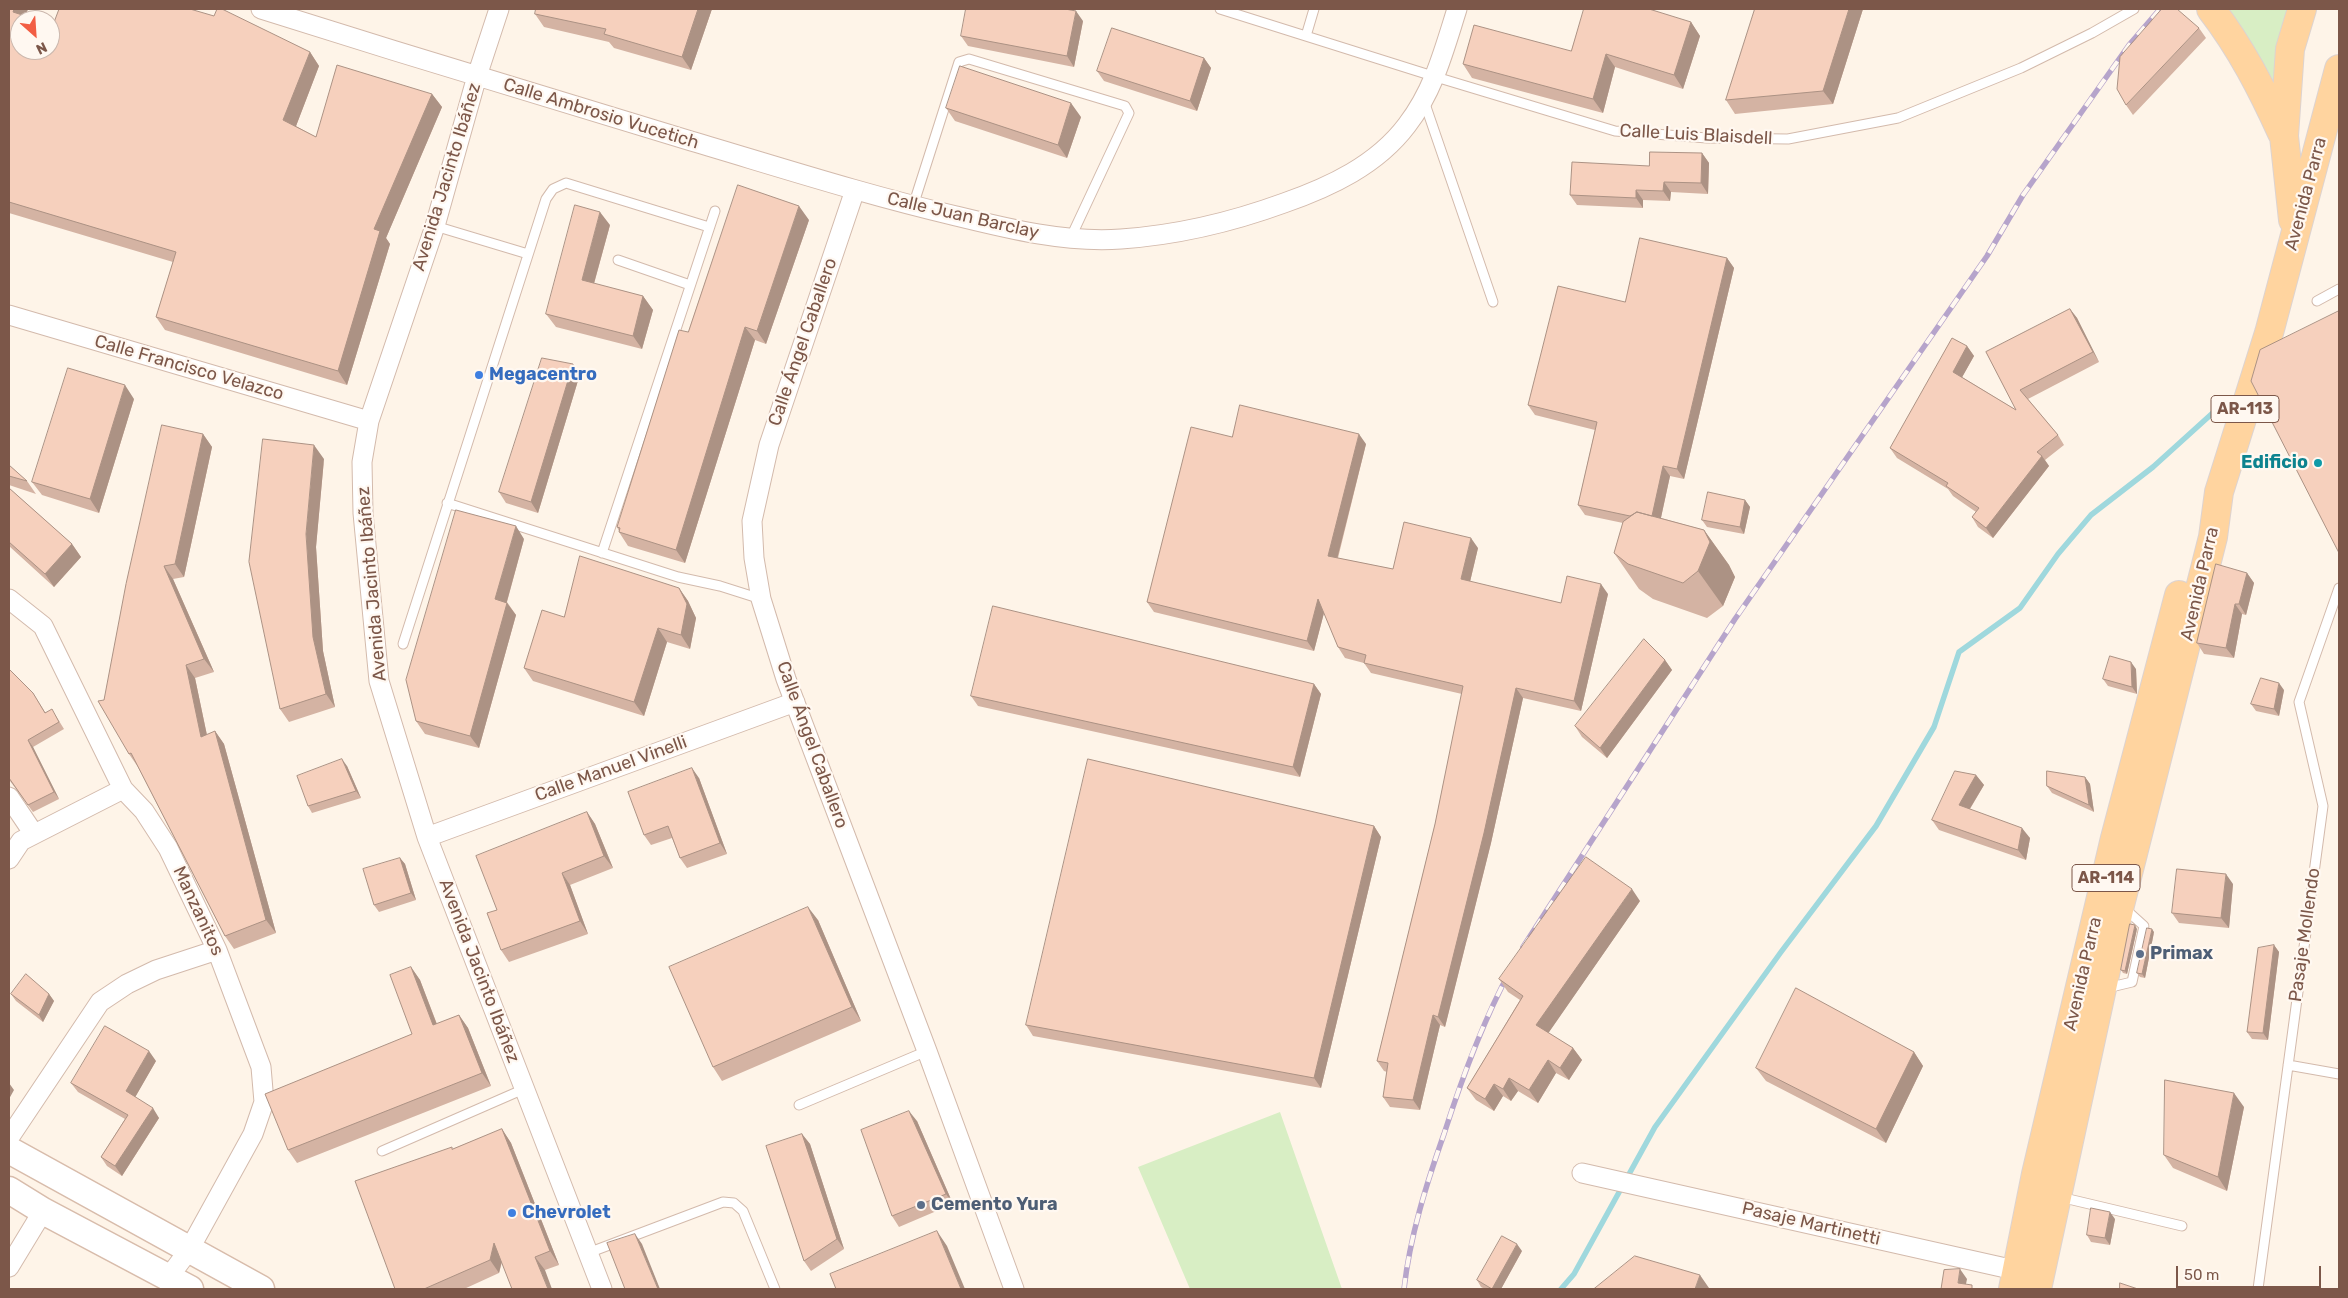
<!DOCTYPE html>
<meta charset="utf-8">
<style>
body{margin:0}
#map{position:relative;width:2348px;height:1298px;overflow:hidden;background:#fef4e8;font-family:Rubik,sans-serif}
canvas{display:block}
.frame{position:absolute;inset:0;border:10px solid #7c5749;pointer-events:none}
.north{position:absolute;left:10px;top:10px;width:50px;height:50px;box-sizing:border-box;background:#fff8f1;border:1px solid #cbb8ae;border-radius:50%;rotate:154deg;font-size:14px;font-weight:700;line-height:20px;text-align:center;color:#7c5749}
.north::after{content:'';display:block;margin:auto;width:18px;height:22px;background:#f25e44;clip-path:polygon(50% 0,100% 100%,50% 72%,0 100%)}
.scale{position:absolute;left:2176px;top:1266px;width:145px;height:22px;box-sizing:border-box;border:2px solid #7c5749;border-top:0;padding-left:6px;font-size:15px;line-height:18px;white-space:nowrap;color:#7c5749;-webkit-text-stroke:4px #fff8f1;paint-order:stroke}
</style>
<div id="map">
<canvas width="2348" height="1298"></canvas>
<div class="frame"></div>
<div class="north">N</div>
<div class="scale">50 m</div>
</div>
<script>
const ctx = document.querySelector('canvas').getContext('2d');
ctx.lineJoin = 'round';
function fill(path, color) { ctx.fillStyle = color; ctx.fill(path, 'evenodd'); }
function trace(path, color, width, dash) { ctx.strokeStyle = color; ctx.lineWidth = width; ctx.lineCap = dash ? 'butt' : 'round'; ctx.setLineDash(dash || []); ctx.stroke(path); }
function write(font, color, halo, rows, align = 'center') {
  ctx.font = font + ' Rubik,sans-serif'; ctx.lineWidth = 4.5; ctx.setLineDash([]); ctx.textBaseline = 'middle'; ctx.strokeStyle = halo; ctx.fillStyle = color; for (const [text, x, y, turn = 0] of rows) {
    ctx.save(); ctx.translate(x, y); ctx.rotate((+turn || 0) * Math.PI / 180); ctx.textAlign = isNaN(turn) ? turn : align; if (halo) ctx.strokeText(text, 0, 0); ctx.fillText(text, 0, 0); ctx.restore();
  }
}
const green = new Path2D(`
 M2225,9h63l-11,78 -16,-28z
 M1280,1112l62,177h-152l-52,-122z`);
const stream = new Path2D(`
 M1561,1289l13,-15 81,-147 126,-175 95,-126 58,-99 25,-75 61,-44 38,-54 33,-39 62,-48 63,-57 23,-7`);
const lane = new Path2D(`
 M1220,9l216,68 179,54 92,7 81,1 110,-21 123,-50 71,-35 42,-24
 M1306,36l8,-27
 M1424,101l69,201
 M913,206l46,-144 10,-3 156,47 4,7 -58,124
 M435,226l93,28
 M618,260l72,25
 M2317,301l22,-12
 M447,503l231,74 42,9 41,13
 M602,553l113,-342
 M403,644l143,-445 7,-10 13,-6 143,44
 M2107,988l25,-6 12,-56 -21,-19
 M2288,1065l51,9
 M799,1105l128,-54
 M382,1151l142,-62
 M2060,1197l122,29
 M588,1253l135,-51 11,1 9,8 32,78
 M2258,1289l65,-483 -24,-104 40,-114`);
const street = new Path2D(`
 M261,9c143,45 286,89 430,132 88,26 175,54 265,75 53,13 110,27 165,23 57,-4 111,-17 163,-36 46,-16 93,-38 123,-78 27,-35 37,-75 50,-116
 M499,9l-22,67 -42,150 -66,195 -7,41 1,51 16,168 48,156 175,452
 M855,190l-86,255 -17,76 2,37 7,41 25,80 141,372 87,238
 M9,315l360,106
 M9,599l34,27 80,163 21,22 24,37 49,102 44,117 3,35 -11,32 -64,116 -21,28
 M9,797l25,37
 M427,837l368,-135
 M9,859l12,-18 102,-52
 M9,1138l91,-136 27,-18 29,-14 61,-20
 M1582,1173l446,100
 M9,1267l34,-56`);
const secondary = new Path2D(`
 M9,1150l252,139
 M9,1190l34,21 147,78`);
const primary = new Path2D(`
 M2211,9c30,39 51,80 71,124
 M2293,220l-9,-84 6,-87 12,-40
 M2013,1289l23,-115 79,-336 64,-243
 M2037,1289l83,-384 93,-368 6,-45 50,-159 70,-264`);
const rail = new Path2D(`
 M1523,947l212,-328 252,-363 36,-61 106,-150 31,-36
 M1404,1289c6,-53 22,-104 40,-155 18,-56 38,-111 66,-163`);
const wall = new Path2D(`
 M9,9h19l-3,7 28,9 257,27 9,14 -23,60 20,11 116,-43 10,13 -56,131 4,6 -43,141 -182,-55 -9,-13 17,-55 -164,-49z
 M712,9l-21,61 -77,-22 -5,-6 -65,-15 -9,-13z
 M1755,9h108l-30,95 -98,10 -9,-14z
 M1083,21l-9,46 -106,-21 -7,-10z
 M1691,22l9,14 -17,53 -68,-22 -12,46 -131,-35 -9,-14 108,-13z
 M2199,28l7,10 -73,77 -7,-10z
 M1204,58l7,10 -14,43 -93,-30 -7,-10z
 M946,108l135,9 -14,41 -112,-37z
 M1702,153l7,10 -1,31 -37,-2 -1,9 -27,-1v8l-66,-3 -7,-10 79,-29z
 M809,220l-43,124 -11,-4 -70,223 -57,-17 -9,-14v-1l-2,-4 71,-195z
 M610,225l-16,59 49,12 10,14 -11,39 -86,-22 -10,-13z
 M1727,258l7,10 -50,211 -14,-3 -9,42 43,12 25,35 6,12 -12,29 -16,12 -54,-19 -14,-10 -25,-36 9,-30 -38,-8 -7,-10 17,-75 -60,-15 -7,-10 97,-103z
 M2070,309l7,9 22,44 -71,37 30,36 6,10 -19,15 4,6 -56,72 -15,-11 -6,-10 4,-5 -23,-16 -5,-7 -51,-31 -7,-10 77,-102 7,10 -12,21 54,33 -30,-58z
 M573,364l7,10 -42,139 -32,-10 -7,-11z
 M134,399l-35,114 -57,-18 -10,-13z
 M203,434l9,13 -28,130 -11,2 41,93 -19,6 12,57 8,-4 9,13 52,189 -42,16 -9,-13 -87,-169 -9,-13 -25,-54z
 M1232,437l134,7 -28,114 55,11 85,-21 -8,34 91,21 47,-9 -27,117 -58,-13 -32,145 -46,184 -5,-2 -20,85 -30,-3 -7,-10 4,-25 -3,-1 -7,-10 58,-237 27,-130 -91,-21 -7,-10 -19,-5 -7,-11 -14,-34 -10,38 -160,-39 -7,-10z
 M324,459l-8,88 7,104 12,56 -46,15 -9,-13z
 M9,465l18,16 9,13 -27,-9z
 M9,488l63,56 9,13 -27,30 -45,-41z
 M1745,500l5,7 -6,27 -37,-7 -5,-7z
 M524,539l-17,63 9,13 -37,133 -54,-14 -9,-13z
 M2247,573l7,10 -8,32 -4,-1 -8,44 -30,-4 -7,-11z
 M679,588l9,13 8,17 -6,31 -23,-7 -23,74 -111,-35 -9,-13 40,-51z
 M1665,660l7,10 -65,88 -25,-21 -7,-11z
 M2136,669l1,25 -29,-8 -5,-7z
 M1314,684l7,10 -21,83 -322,-71 -7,-10z
 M2284,690l-5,26 -23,-5 -5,-7z
 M33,693l12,19 11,4 8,13 -31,18 26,52 -26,13 -23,-31z
 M347,766l14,32 -49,15 -4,-7z
 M1976,775l8,10 -14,24 60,29 -4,22 -87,-30 -7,-10z
 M2085,777l5,7 4,28 -42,-19 -5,-7z
 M699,778l28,76 -40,14 -7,-10 -8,-20 -21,7 -7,-10z
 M587,812l8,12 18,44 -43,17 18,49 -79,28 -8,-12z
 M1374,826l7,11 -60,251 -288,-52 -7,-11z
 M400,858l5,6 11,36 -37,12 -5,-7z
 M2233,884l-4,44 -50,-5 -7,-10z
 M1640,901l-92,132 25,15 9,12 -13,20 -13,-7 -18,30 -20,-12 -7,10 -8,-5 -9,15 -18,-11 -9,-12 53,-88 -12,-8 -9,-13z
 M818,920l43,101 -139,60 -9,-14z
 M2137,929l-10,45 -4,-1 -2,-3z
 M2154,932l-9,46 -5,-1 -3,-4z
 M2274,945l5,7 -11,88 -16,-1 -5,-7z
 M411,967l9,13 17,44 22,-9 9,13 23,58 -194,77 -9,-13 124,-116z
 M11,994h38l5,7 -11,21 -27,-21z
 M1914,1052l9,14 -37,77 -120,-62 -10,-13z
 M156,1061l-21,36 24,21 -37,58 -15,-10 -6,-9 24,-38 -47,-27 -7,-9z
 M2244,1107l-17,84 -54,-23 -9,-13z
 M917,1121l36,83 -54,23 -7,-11z
 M502,1129l9,14 48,122 -14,5 -43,-8 -3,11 -35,16h-69l58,-140z
 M802,1134l8,10 34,105 -33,22 -7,-10z
 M2115,1219l-5,26 -19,-3 -4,-7z
 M1522,1251l-21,38h-16l-4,-2 -4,-7z`);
const shadedWall = new Path2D(`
 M14,9h14l-4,11 -11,-8z
 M698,9h14l-21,61 -9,-13z
 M1849,9h14l-30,95 -10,-13z
 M1076,11l7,10 -9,46 -7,-11z
 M1691,22l9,14 -17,53 -9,-14z
 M310,52l9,14 -26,68 -10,-14z
 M1606,54l9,13 -12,46 -10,-14z
 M1204,58l7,10 -14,43 -7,-10z
 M432,94l10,13 -56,131 4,6 -43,141 -9,-14 36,-142z
 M1071,103l10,14 -14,41 -9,-13z
 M1702,153l7,10 -1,31 -7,-11z
 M1664,182l7,10 -1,9 -7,-10z
 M1636,190l7,10v8l-7,-10z
 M799,206l10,14 -43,124 -9,-13z
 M600,212l10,13 -19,69 -9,-14z
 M1727,258l7,10 -50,211 -7,-10z
 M643,296l10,14 -11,39 -9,-13z
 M2070,309l7,9 22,44 -6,-10z
 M745,327l10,13 -70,223 -9,-13z
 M1967,346l7,10 -14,25 -7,-9z
 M573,364l7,10 -42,139 -7,-11z
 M125,385l9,14 -35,114 -9,-14z
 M203,434l9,13 -28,130 -9,-13z
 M1359,434l7,10 -31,123 -7,-11z
 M314,445l10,14 -8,88 7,104 12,56 -9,-13 -13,-57 -7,-103z
 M2042,456l7,10 -56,72 -7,-10z
 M1663,466l7,10 -12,55 -8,-10z
 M1745,500l5,7 -6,27 -4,-7z
 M516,526l8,13 -20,73 -9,-13z
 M1704,530l25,35 6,12 -12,29 -25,-35z
 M1471,538l7,10 -10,42 -7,-11z
 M72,544l9,13 -27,30 -9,-13z
 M164,566l9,13 41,93 -10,-13z
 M2247,573l7,10 -8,32 -7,-11z
 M1601,584l7,10 -27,117 -7,-10z
 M679,588l9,13 8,17 -6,31 -9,-14z
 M1318,599l7,10 -11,42 -7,-10z
 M507,603l9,12 -37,133 -9,-12z
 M2235,604l7,10 -8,44 -8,-10z
 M658,628l9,14 -23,74 -10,-14z
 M1665,660l7,10 -65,88 -7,-10z
 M2131,662l5,7 1,25 -5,-7z
 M186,665l9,13 15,72 -9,-13z
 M2279,683l5,7 -5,26 -5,-7z
 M1314,684l7,10 -21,83 -7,-10z
 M1516,688l7,10 -32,145 -46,184 -7,-10z
 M215,731l9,13 52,189 -10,-13z
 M28,740l5,7 26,52 -5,-7z
 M342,759l5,7 14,32 -5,-7z
 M692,768l7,10 28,76 -7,-11z
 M1976,775l8,10 -18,30 -7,-10z
 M2085,777l5,7 4,28 -5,-7z
 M587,812l8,12 18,44 -9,-12z
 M1374,826l7,11 -60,251 -7,-10z
 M2022,828l8,10 -4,22 -8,-10z
 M400,858l5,6 11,36 -5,-7z
 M562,873l8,12 18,49 -8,-13z
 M2226,874l7,10 -4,44 -8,-10z
 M1632,889l8,12 -95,137 -9,-13z
 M808,907l10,13 43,101 -9,-14z
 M2135,925l2,4 -10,45 -2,-3z
 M2152,929l2,3 -9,46 -3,-4z
 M2274,945l5,7 -11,88 -5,-7z
 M411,967l9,13 22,58 -9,-13z
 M49,994l5,7 -11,21 -4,-7z
 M459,1015l9,13 23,58 -9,-13z
 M1433,1015l7,10 -20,85 -7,-10z
 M1573,1048l9,12 -13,20 -9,-12z
 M149,1051l7,10 -23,40 -7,-10z
 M1914,1052l9,14 -37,77 -10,-14z
 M1548,1060l8,13 -18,30 -9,-13z
 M1509,1078l9,13 -7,10 -8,-12z
 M9,1083l5,7 -5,9z
 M1494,1084l9,12 -9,15 -9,-12z
 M2234,1093l10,14 -17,84 -9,-14z
 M153,1108l6,10 -37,58 -7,-10z
 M909,1111l8,10 36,83 -7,-10z
 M502,1129l9,14 48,122 -9,-14z
 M802,1134l8,10 34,105 -7,-10z
 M2110,1212l5,7 -5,26 -5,-7z
 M937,1231l10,15 18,43h-4z
 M635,1234l7,10 18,45h-2z
 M494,1243l9,13 -4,17 -9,-13z
 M1517,1244l5,7 -21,38h-9z
 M535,1257l10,13 7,19h-4z
 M1960,1269l7,10 -2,10 -7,-6z
 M1700,1275l9,13v1h-14z`);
const building = new Path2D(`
 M9,9h5l-1,3 25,8h-18v30h30v-26l3,1 6,-16h131l24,7 3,-7h5l88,43 -27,68 33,17 21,-72 95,29 -58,135 6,2 -42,140 -182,-54 20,-65 -167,-50z
 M536,9h162l-16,48 -78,-23 2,-5 -71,-15z
 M966,9h99l11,2 -9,45 -106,-20z
 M1584,9h65l42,13 -17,53 -68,-21 -13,45 -130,-35 11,-39 97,26z
 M1755,9h94l-26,82 -97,9z
 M2162,9h15l22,19 -73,77 -9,-16 3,-32z
 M1112,28l92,30 -14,43 -93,-30z
 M960,66l111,37 -13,42 -112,-37z
 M1650,152l52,1 -1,30 -37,-1 -1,9 -27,-1v8l-66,-3 2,-33 77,4z
 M738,185l61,21 -42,125 -12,-4 -69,223 -57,-18 1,-4 -3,-1 62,-197 9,2z
 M575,205l25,7 -18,68 61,16 -10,40 -87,-22z
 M1640,238l87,20 -50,211 -14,-3 -11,50 -15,-4 -7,4 -52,-11 19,-83 -69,-17 30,-119 67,16z
 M2070,309l23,43 -73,38 38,45 -21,17 5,4 -56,72 -14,-11 7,-9 -33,-22 2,-3 -58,-35 62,-110 15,8 -14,26 63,38 -30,-58z
 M2339,311v242l-88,-172 9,-31z
 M542,358l31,6 -42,138 -32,-10z
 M68,368l57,17 -35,114 -58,-17z
 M1240,405l119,29 -31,122 65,13 11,-47 67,16 -10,41 100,24 6,-27 34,8 -27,117 -58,-13 -32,145 -46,184 -5,-2 -20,85 -30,-3 5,-34 -11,-2 58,-237 28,-138 -99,-23 2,-8 -28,-8 -20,-48 -11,42 -160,-39 44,-175 41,10z
 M162,425l41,9 -28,130 -11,2 40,93 -18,6 15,72 14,-6 51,189 -41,16 -94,-183 -2,1 -31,-53 6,-1 22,-116z
 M263,439l51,6 -8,89 7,103 13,57 -46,15 -31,-147z
 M9,465l18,16 -18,-5z
 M9,488l63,56 -27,30 -36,-32z
 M1708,492l37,8 -5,27 -38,-7z
 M456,510l60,16 -21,73 12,4 -37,133 -54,-15 -10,-41z
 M1637,512l67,18 6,12 -12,29 -15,12 -55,-19 -14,-11 9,-31z
 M580,556l99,32 8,16 -6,31 -23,-7 -24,74 -110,-34 18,-58 22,7z
 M2216,564l31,9 -8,31h-4l-9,44 -29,-5z
 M993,606l321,78 -21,83 -322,-71z
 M1644,639l21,21 -65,88 -25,-22z
 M2110,656l21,6 1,25 -29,-8z
 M9,669l24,24 12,20 7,-4 7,13 -31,18 26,52 -26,13 -19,-27z
 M2261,678l18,5 -5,26 -23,-5z
 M342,759l14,32 -48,15 -11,-30z
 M1088,759l286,67 -60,252 -288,-53z
 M692,768l28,75 -40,15 -12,-32 -24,9 -16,-43z
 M1955,771l21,4 -17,30 63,23 -4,22 -86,-30z
 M2047,771l38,6 4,28 -42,-19z
 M587,812l17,44 -42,17 18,48 -79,29 -14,-37 10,-3 -21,-54z
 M1586,857l46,32 -96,136 37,23 -13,20 -12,-8 -19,30 -20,-12 -6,11 -9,-5 -9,15 -18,-11 56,-92 -24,-17z
 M400,858l11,35 -37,12 -11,-36z
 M2177,869l49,5 -5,44 -49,-5z
 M808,907l44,100 -139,60 -44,-100z
 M2130,924l5,1 -10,46 -4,-1z
 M2147,928l5,1 -10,45 -5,-1z
 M2274,945l-11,88 -16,-1 11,-84z
 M411,967l22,58 26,-10 23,58 -194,77 -23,-56 147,-60 -22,-59z
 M26,974l23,20 -10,21 -28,-21z
 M1796,988l118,64 -38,77 -120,-61z
 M105,1026l44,25 -23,40 27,17 -38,58 -14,-9 27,-42 -57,-32z
 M2165,1080l69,13 -16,84 -54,-22z
 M909,1111l37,83 -54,22 -31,-86z
 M502,1129l48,122 -15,6 13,32h-36l-18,-46 -4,17 -66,29h-29l-40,-108 97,-34v2z
 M802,1134l35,105 -33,22 -38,-115z
 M2091,1208l19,4 -5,26 -18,-3z
 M937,1231l24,58h-125l-6,-15z
 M635,1234l23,55h-33l-18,-46z
 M1502,1236l15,8 -25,45 -15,-9z
 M1635,1256l65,19 -5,14h-101z
 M1960,1269l-2,14 14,2v4h-31l3,-19z
 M2120,1283l18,6h-18z`);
const markers = [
 [479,375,5,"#3f7fe0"],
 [2318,463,5,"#0f9aa8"],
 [2140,954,5,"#5c6f8a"],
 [921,1205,5,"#5c6f8a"],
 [512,1213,5,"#3f7fe0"]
];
const shields = [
 [2245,409,68],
 [2106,878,68]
];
const shieldNames = [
 ["AR-113",2245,409],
 ["AR-114",2106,878]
];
const streetNames = [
 ["Calle Ambrosio Vucetich",601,114,17],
 ["Calle Luis Blaisdell",1696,135,3],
 ["Avenida Jacinto Ibáñez",447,177,-73],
 ["Avenida Parra",2306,194,-75],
 ["Calle Juan Barclay",963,216,13],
 ["Calle Ángel Caballero",803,342,-71],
 ["Calle Francisco Velazco",189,368,16],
 ["Avenida Jacinto Ibáñez",372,584,-95],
 ["Avenida Parra",2200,584,-77],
 ["Calle Ángel Caballero",812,745,70],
 ["Calle Manuel Vinelli",611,769,-20],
 ["Manzanitos",198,911,65],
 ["Pasaje Mollendo",2305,935,-82],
 ["Avenida Jacinto Ibáñez",479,971,69],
 ["Avenida Parra",2083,974,-77],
 ["Pasaje Martinetti",1811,1224,13]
];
const shopNames = [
 ["Megacentro",489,375],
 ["Chevrolet",522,1213]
];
const cultureNames = [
 ["Edificio",2308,463]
];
const serviceNames = [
 ["Primax",2150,954],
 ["Cemento Yura",931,1205]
];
fill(green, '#d8eec4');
trace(stream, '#9fd8dd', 5.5);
trace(lane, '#d3baac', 11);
trace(street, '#d3baac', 21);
trace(secondary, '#d8bcab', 29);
trace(primary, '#ddd3d0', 30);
trace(lane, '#fff', 9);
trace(street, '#fff', 19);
trace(secondary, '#fff', 26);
trace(primary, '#ffd49f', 28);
trace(rail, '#b6a4cb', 5.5);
trace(rail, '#fff8f1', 4, [11]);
fill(wall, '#d4b3a3');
fill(shadedWall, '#ac9284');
fill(building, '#f6d0bd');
trace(building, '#ac9284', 1);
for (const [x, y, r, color] of markers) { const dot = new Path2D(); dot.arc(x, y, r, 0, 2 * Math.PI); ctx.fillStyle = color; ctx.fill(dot); trace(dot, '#fff8f1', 2); }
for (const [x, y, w] of shields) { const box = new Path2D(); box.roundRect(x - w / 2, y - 13.5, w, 27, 4); ctx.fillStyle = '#fff8f1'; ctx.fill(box); trace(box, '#7c5749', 1); }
write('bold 16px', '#7c5749', null, shieldNames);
write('18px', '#7c5749', '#fff8f1', streetNames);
write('bold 18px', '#366cbe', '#fff8f1', shopNames, 'left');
write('bold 18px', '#0d838f', '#fff8f1', cultureNames, 'right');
write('bold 18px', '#4e5e75', '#fff8f1', serviceNames, 'left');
</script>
